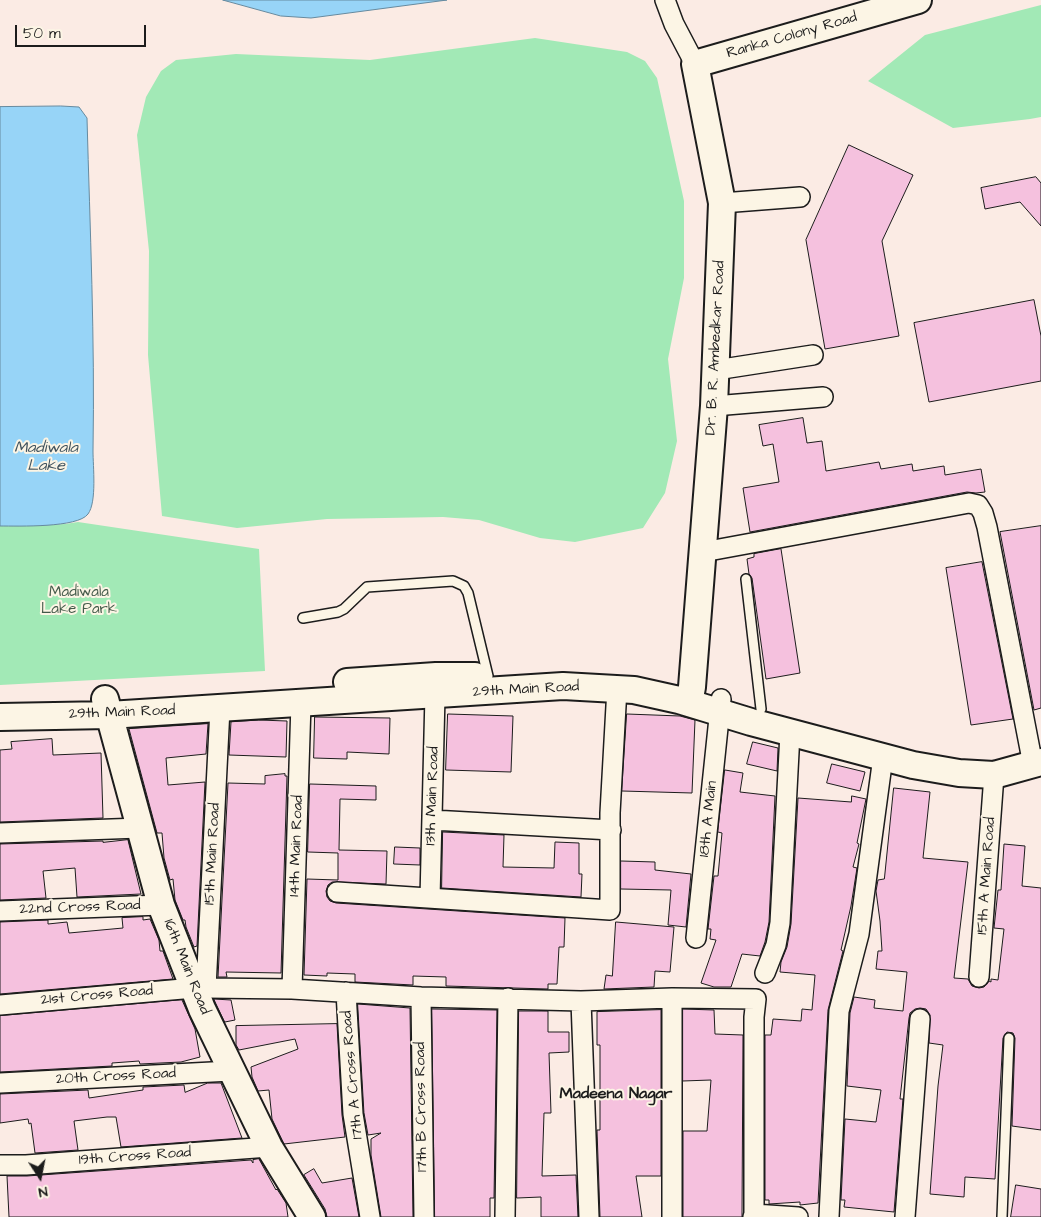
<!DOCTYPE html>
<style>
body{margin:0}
#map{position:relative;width:1041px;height:1217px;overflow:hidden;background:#fbebe4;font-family:"Architects Daughter",sans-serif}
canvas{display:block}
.north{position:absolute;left:15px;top:1152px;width:50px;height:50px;-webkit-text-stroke:4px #fcf5e5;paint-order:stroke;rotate:169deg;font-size:14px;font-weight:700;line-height:20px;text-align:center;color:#1c1c1c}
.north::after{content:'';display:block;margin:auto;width:18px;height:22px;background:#1c1c1c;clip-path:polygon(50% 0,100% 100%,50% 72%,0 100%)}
.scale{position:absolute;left:15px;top:25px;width:131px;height:22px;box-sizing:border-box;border:2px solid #1c1c1c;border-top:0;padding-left:6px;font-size:15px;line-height:18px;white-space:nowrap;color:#1c1c1c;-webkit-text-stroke:4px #fcf5e5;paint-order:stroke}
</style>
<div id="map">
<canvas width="1041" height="1217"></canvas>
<div class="north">N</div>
<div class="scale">50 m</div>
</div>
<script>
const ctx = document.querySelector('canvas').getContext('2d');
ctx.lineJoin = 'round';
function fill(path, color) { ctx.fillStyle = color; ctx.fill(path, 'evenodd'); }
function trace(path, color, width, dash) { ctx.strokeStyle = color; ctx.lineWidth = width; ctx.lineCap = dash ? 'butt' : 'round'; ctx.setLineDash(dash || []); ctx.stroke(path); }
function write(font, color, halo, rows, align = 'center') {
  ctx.font = font + ' "Architects Daughter",sans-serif'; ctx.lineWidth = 4; ctx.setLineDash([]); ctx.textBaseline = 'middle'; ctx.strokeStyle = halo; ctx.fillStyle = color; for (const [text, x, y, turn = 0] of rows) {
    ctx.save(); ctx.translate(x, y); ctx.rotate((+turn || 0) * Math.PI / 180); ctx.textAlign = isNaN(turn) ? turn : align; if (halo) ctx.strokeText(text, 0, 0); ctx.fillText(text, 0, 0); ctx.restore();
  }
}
const green = new Path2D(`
 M1041,5v112l-11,2 -77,9 -85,-47 57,-46z
 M535,38l92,14 18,9 12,17 27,123v77l-16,81 9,82 -12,52 -22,35 -68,14 -35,-4 -61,-18 -36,-3 -116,2 -90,9 -75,-12 -14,-161 1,-104 -12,-116 9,-38 15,-26 15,-11 60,-6 134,6z
 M78,522l181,27 6,122 -265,14v-159l65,-2z`);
const water = new Path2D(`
 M223,0h224l-136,18 -30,-2z
 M61,106l18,1 8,11c3,111 8,222 6,333 0,15 4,51 -5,63 -10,14 -70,12 -88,12v-419z`);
const building = new Path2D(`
 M849,145l64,30 -31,66 17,95 -74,13 -19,-109z
 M1036,177l5,6v43l-21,-24 -35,7 -4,-21z
 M1034,300l7,36v45l-112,21 -15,-79z
 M803,418l4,25 15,-2 4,30 53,-9 2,7 31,-5 1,7 31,-5 1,9 36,-6 4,23 -9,1 -9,-1 -217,40 -7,-44 36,-6 -6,-38 -10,2 -4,-21z
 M1041,526v182l-7,2 -34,-178z
 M781,549l19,124 -34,6 -14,-101 -3,-4 -2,-15 7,-2v-3z
 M982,562l31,157 -42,6 -25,-157z
 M448,714l65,2 -2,56 -65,-2z
 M627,714l53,2 15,4 -3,73 -70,-2z
 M315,717l75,1 -1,36 -42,-2v7l-33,-1z
 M259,720l28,1 -1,36 -57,-2 2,-33z
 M208,724l-2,30 -40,4 2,27 37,-3 -8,164 -3,1 -8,-20 -1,-7h-2l-8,-20 -2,-21 -3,1 -6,-22 -2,-25h-5l-28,-104z
 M52,739l1,16 48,-2 2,65 -103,4v-72l12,-1 -1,-7z
 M753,742l25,6 -1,23 -30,-7z
 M832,764l33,8 -5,19 -33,-8z
 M725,770l18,3 -3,19 35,4 -6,126 -4,20 -5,14 -18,-2 -11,33h-17l-13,-4 15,-43 -6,-1 1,-10h-3l6,-53h4l4,-43 -4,-1z
 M285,774v2h2l-6,197 -55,-1 1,5h-9l10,-194 37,1v-8z
 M310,784l66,2v14l-36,-1 -1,51 48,1 -1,33 -54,-2 -4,3 -2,6 1,6 3,4 6,2 229,15 -1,29h-5l-2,37h-9v5l-102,-3v-9l-33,-1v9l-58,-3v-8l-28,-1v3l-23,-1 3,-96 31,1v-27l-30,-1z
 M894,788l36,4 -7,66 45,4 -14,116 14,1 4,7 7,2 5,-1 5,-6 2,1v-3l7,1 6,-51 -10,-1 4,-38h3l3,-46 21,2 -3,40 19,2v242l-29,-4 3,-88 -2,-5 -6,-1 -4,6 -8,141 -30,-2 -1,20 -34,-3 8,-108 5,-41 -14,-2 1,-28 -4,-6 -6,-1 -5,1 -5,4 -1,5 -9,81h3l-9,113 -50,-5 1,-7h-4l4,-81 31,3 5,-32 -34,-4 3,-73 4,-16 21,3 -1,8 29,3 4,-39 -31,-3 2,-18h4l-2,-30 -4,-30 2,-11 6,-1z
 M852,796l14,3 -9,44 2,1 -6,23 4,1 -6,38 -10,44 2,1 -15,59 -10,193 -18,2v-3l-31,2v-4h-4v-165h6l2,-16 28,2 1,-12 10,1 3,-35 -35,-3 1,-10 6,-15 4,-23 7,-126 53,4z
 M443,832l61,3 -1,32 51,1 1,-26 24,1v31h3l-1,23 -139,-9z
 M128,840l13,54 -64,3 -2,-29 -32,3 3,27 -46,2v-56l103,-3v1z
 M395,847l25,1v17l-26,-1z
 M621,861l34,1v8l36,4 -5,53 -18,-2 3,-35 -50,-1z
 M143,917v3l7,-1 9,21 1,11h3l10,28 -173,15v-72l48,-2v4l19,-2 2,11 54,-5 -1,-10z
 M616,922l58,5 -4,45 -15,-1 -1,16 -50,2 2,-14 6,1z
 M214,999l17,1 4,20 -10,2z
 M182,1000l13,29 5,28 -19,5 -41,2 -1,-3 -27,2v3l-112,6v-56z
 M358,1004l52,4 3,209h-32l-10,-62v-16l10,-6 -13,2 -4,-22z
 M432,1009l65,1 -3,188h-4v19h-55z
 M683,1009l31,1 1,24 28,1 -1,182h-59v-86h24l4,-51 -28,1z
 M661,1010v166h-25l6,41h-42l-3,-87h3v-85h-3v-33z
 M519,1011h29v21h21v20l-20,1 2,60h-7l-2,63 34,-1 2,42h-37v-20l-24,1z
 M337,1024l5,91 3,22 -61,7 -12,-25 -3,-29 -11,1 -6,-14 -1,-10 47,-18 -3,-10 -56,11 -3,-5v-19z
 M208,1083h13l21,55 -121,9 -5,-30h-9l-33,4 4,29 -43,3 -4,-30 -2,1 -1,-5 -28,4v-29l88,-4 1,8 54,-8v-3l41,-2 1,7z
 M259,1159l17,31 1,-1 9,14 2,14h-279l-2,-41h20l224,-16 2,3v-3z
 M314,1169l8,14 30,-5 7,39h-32l-2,-8 -21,-34z
 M1016,1185l25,4v28h-30z`);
const lane = new Path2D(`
 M746,579l15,130
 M303,618l35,-6 6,-3 23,-22 86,-6 11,5 4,7 20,83
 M1002,1217l7,-179`);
const street = new Path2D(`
 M665,0l9,24 21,40
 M722,203l78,-6
 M716,370l97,-15
 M714,406l109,-9
 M703,552l266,-49 9,2 5,8 4,14 46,238
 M432,820l179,10
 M0,833l140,-5
 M337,892l273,18v-97l7,-125
 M430,898l5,-203
 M0,911l161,-6
 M696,938l25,-239
 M765,973l11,-28 4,-22 10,-190
 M979,977l15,-202
 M206,988l86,1 129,8 160,4 91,-3 84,1 -2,18v197
 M292,989l9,-286
 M346,992l7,122 17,103
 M421,997l3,220
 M672,998v219
 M581,1001l8,216
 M0,1005l194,-17h12l14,-280
 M0,1083l231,-12
 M0,1165h26l243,-18
 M505,1217l3,-219
 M753,1217l1,-3 44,3
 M829,1217l10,-206 20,-77 24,-177
 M905,1217l15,-198`);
const secondary = new Path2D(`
 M347,682l89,-6h39
 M105,699l56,206 41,104 67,138 43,70
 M689,703l3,-16 22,-281 8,-203 -27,-139 223,-64
 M0,717l109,-2 454,-29 71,4 45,10 72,22 162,43 46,8 35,2 47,-13`);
const streetNames = [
 ["Ranka Colony Road",792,36,-16],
 ["Dr. B. R. Ambedkar Road",716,348,-87],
 ["29th Main Road",526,690,-3],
 ["29th Main Road",122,713,-2],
 ["13th Main Road",433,796,-88],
 ["18th A Main",709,819,-84],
 ["14th Main Road",297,846,-88],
 ["15th Main Road",213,854,-87],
 ["15th A Main Road",987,876,-86],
 ["22nd Cross Road",80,908,-2],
 ["16th Main Road",186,967,68],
 ["21st Cross Road",97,996,-5],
 ["17th A Cross Road",353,1075,-95],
 ["20th Cross Road",116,1077,-3],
 ["17th B Cross Road",422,1107,-91],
 ["19th Cross Road",135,1157,-4]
];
const parkNames = [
 ["Madiwala",79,593],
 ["Lake Park",79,610]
];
const waterNames = [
 ["Madiwala",46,449],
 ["Lake",46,467]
];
const neighbourhoodNames = [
 ["Madeena Nagar",616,1095]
];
fill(green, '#a2e9b6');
fill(water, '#97d4f7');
trace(water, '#668a9f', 1);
fill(building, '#f5c1de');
trace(building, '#1c1c1c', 1);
trace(lane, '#1c1c1c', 12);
trace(street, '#1c1c1c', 22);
trace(secondary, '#1c1c1c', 30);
trace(lane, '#fcf5e5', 9);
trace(street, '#fcf5e5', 19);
trace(secondary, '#fcf5e5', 26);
write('15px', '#1c1c1c', '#fcf5e5', streetNames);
write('15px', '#445a4a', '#fcf5e5', parkNames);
write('italic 16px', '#41535e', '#fcf5e5', waterNames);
write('bold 16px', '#1c1c1c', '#fcf5e5', neighbourhoodNames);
</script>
